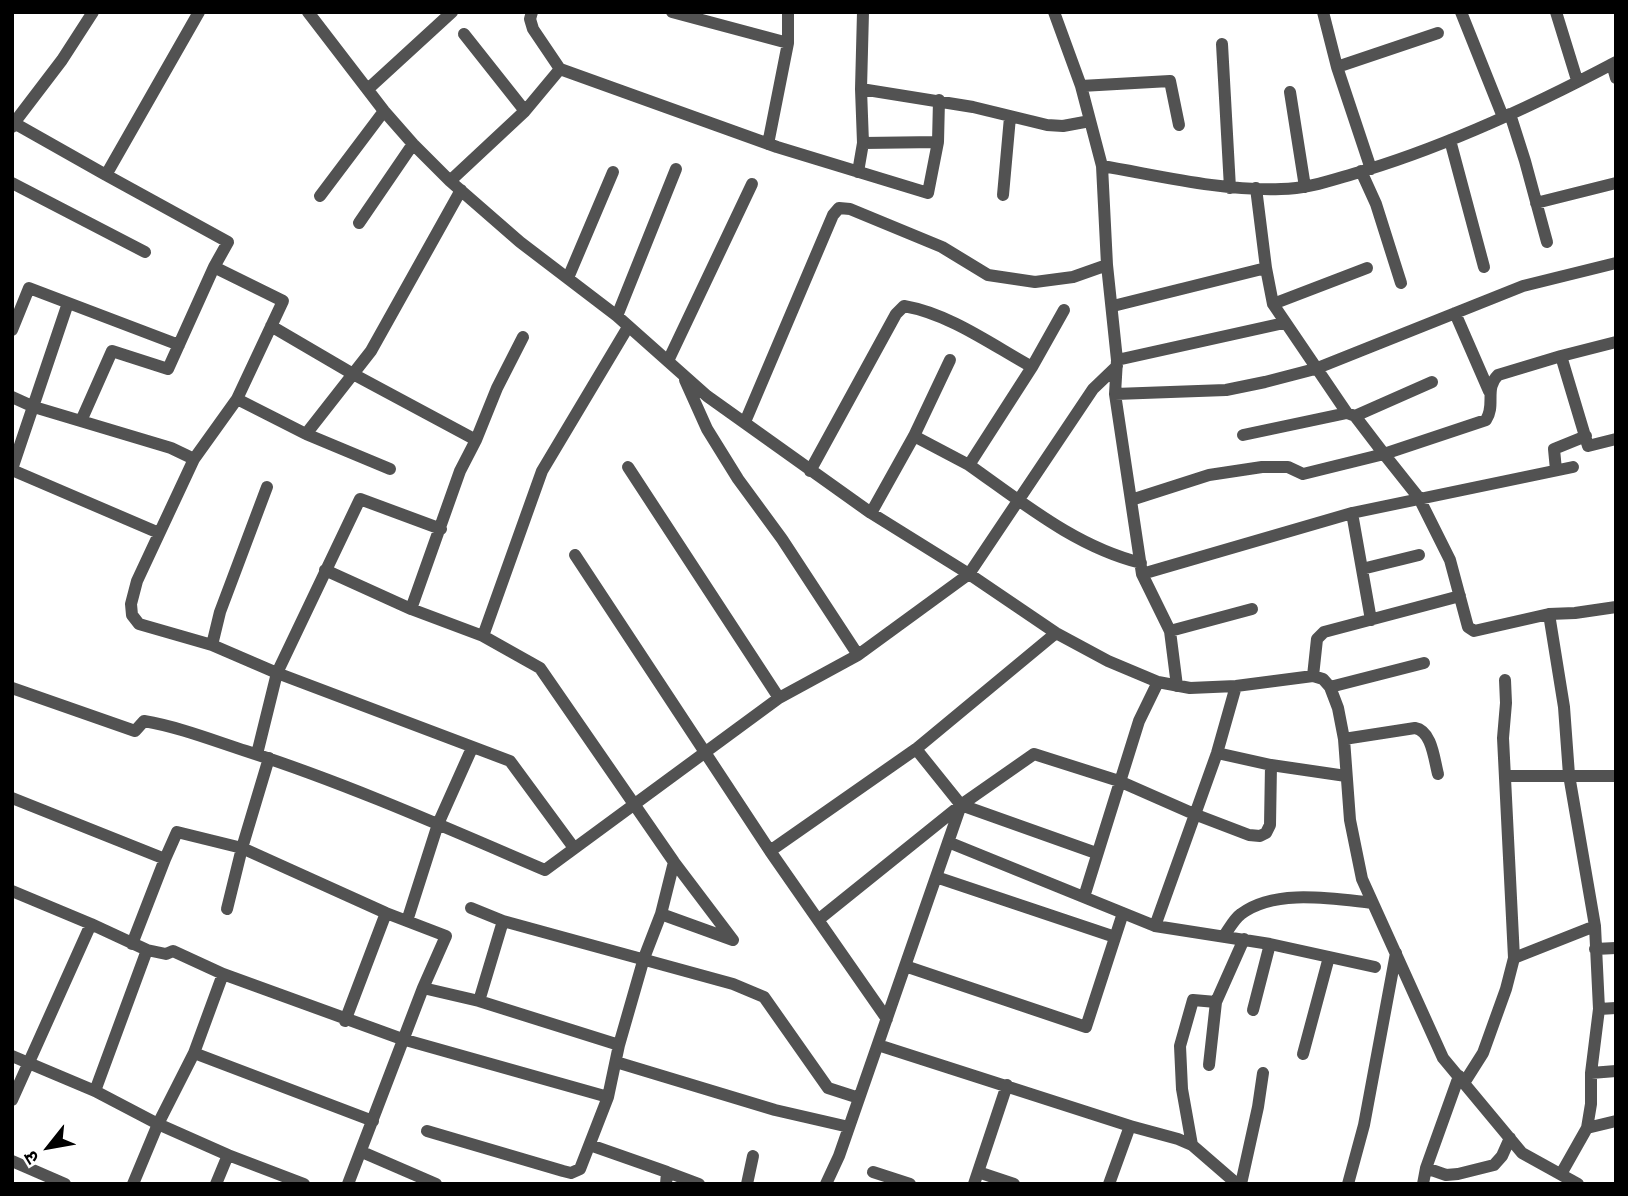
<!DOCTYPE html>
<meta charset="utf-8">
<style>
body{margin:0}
#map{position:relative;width:1628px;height:1196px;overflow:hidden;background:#fff;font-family:"Open Sans","Noto Sans Devanagari",sans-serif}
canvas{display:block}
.frame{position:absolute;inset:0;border:14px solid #000;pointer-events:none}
.north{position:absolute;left:14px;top:1112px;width:70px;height:70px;-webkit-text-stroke:5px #fff;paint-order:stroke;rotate:239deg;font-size:19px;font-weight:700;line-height:28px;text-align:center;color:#000}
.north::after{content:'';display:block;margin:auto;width:24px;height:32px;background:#000;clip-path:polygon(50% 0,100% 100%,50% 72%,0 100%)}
</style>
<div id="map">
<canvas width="1628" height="1196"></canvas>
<div class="frame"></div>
<div class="north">उ</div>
</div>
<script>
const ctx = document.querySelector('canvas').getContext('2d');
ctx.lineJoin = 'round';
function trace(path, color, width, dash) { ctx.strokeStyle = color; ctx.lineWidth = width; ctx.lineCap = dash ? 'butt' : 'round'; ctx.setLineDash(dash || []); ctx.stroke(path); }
const minor = new Path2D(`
 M199,12l-93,163 122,67 -14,25 69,34 -46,98 -43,60 -57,122 -6,23 1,11 7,9 73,21 65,28 233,88 64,87
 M308,12l76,99 29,33 37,37 70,61 97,74 90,80 164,117 98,61 87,59 52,28 50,21 32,6 46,-2 77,-10 10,3 7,8 8,21 6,31 6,81 12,59 81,179 79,95 56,31
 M532,12l-2,7 3,10 27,40 217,78 151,46 10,-51 -75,1 -2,-54 2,-77
 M672,12l116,31
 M1054,12l27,74 21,80 5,99 10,95 -2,34 27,180 28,57 7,55
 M1323,12l14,55 34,102
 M1461,12l42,105
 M1556,12l21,68
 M464,34l61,77
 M1222,44l8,144
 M1612,64l4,14
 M1337,67l101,-34
 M1081,86l89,-5 9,44
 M368,89l84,-77
 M861,89l112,18 74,18 16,1 27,-5
 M1290,92l15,95
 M1510,114l15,47 22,81
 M14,123l48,-63 31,-48
 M12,127l2,-4 92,52
 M1450,140l34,127
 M938,142l1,-42
 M768,144l20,-101v-31
 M1102,166c59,10 119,25 179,23 25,0 48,-8 72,-15 90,-26 180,-68 263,-112
 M1361,171l15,33 25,79
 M858,172l5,-29
 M450,181l75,-70 35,-42
 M12,183l133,69
 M1256,188l10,80 7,36 74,109 8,3 29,38 102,-34c10,-15 -2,-31 12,-45l63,-19
 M1003,195l7,-78
 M320,196l64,-85
 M1536,203l80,-20
 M359,223l54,-79
 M568,278l45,-106
 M1273,304l94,-36
 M1113,306l153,-38
 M1064,310l-32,57 -63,98c54,38 107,82 172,98
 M1455,313l34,78
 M617,316l59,-147
 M271,326l82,48 123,66
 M12,330l17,-42 150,57
 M1616,342l-55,14 27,90 28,-7
 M1117,360l167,-37
 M668,361l84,-177
 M685,380l22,49 31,50 44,60 76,116
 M1115,394l111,-4 39,-8 50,-13 208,-83 93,-23
 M12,397l22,10 137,41 23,11
 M237,399l69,35 65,-83 90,-161
 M1355,416l77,-34
 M81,421l31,-70 56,18 46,-102
 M745,422l88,-207 6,-7 11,1 92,38 46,28 47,7 38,-5 34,-12
 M306,434l84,35
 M1243,435l104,-22
 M914,436l55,29
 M628,467l151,231
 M12,469l56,-166
 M12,470l147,63
 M1556,470l-2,-21 32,-13
 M810,471l86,-157 8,-8c46,8 88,39 128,61
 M1131,500l78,-25 53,-8h26l15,7 81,-20 35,44 31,62 18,67 6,4 75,-17 26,-1 41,-6
 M871,513l43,-77 36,-76
 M1352,513l19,107
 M575,555l195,296 117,168
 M1362,569l57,-14
 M325,570l86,39 72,27 57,32 134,194 59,78
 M1142,574l210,-61 221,-46
 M411,609l49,-138 16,-31 21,-52 26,-51
 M1549,614l15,93 5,68 26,151 4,83 -8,64v31l-4,24 -26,46
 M1170,631l82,-22
 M483,636l59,-165 86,-144
 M212,645l8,-33 47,-125
 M1313,676l4,-37 7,-7 136,-36
 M1505,680l1,23 -3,35 11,220
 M1330,687l94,-24
 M12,688l123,43 9,-10c35,6 68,19 102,30 102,33 201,77 299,119l234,-172 79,-43 111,-81 124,-185 24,-23
 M1344,739l71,-11c17,3 19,31 23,46
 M1217,753l54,12 75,11
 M257,754l20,-81 83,-174 81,30
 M1505,776h111
 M12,798l153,61 12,-27 65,16 144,65 60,23 -23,52
 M961,805l135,48
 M948,842l207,84 115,18 105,23
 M770,851l146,-102
 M936,877l179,60
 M12,891l79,33 -79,176
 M1084,897l55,-176 19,-39
 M471,908l32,13 -24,80 140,44
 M227,909l15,-61 27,-90
 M661,914l72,26
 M818,920l143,-115 73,-51 85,27 75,33 55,21 11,1 6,-3 4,-8 1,-60
 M407,921l31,-97 34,-76
 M503,921l230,63 31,13 64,91 31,10
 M91,924l56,26 -52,141
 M1155,926l62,-173 19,-67
 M1224,936c5,-7 10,-17 17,-22 34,-26 93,-15 132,-11
 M132,944l33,-85
 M1595,949l21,-1
 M147,950l19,4 7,-3 50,23
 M905,966l181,61 37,-114
 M1599,1009l17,-1
 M1253,1010l17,-66
 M345,1021l41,-108
 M878,1045l252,81 48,13 14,6 45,39
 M194,1053l179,68
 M1303,1054l26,-97
 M12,1056l83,35 63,33 70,31
 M616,1062l159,48 74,17
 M1209,1065l7,-63 28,-63
 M1591,1073l25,-2
 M1464,1083l19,-30 23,-64 8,-31 81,-32
 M1587,1128l29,-7
 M427,1131l136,40 8,2 9,-4 28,-72 11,-52 25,-87 17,-44 13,-52
 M590,1145l77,27
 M1192,1145l-10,-56 -2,-43 13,-46 23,2
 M362,1152l74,32
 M12,1161l53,23
 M1426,1168l20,7 12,-1 36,-9 8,-9 8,-18
 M873,1172l37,12
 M978,1172l36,12
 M133,1184l25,-60 36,-71 29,-79 179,65 206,58
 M216,1184l12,-29 76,29
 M348,1184l75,-196 56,13
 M666,1184l1,-12 32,12
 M747,1184l6,-28
 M826,1184l13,-28 122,-351 -45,-56 140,-116
 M974,1184l33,-99
 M1109,1184l21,-58
 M1241,1184l17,-77 5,-34
 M1348,1184l16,-59 32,-172
 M1423,1184l3,-16 33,-92`);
trace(minor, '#525252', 12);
</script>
